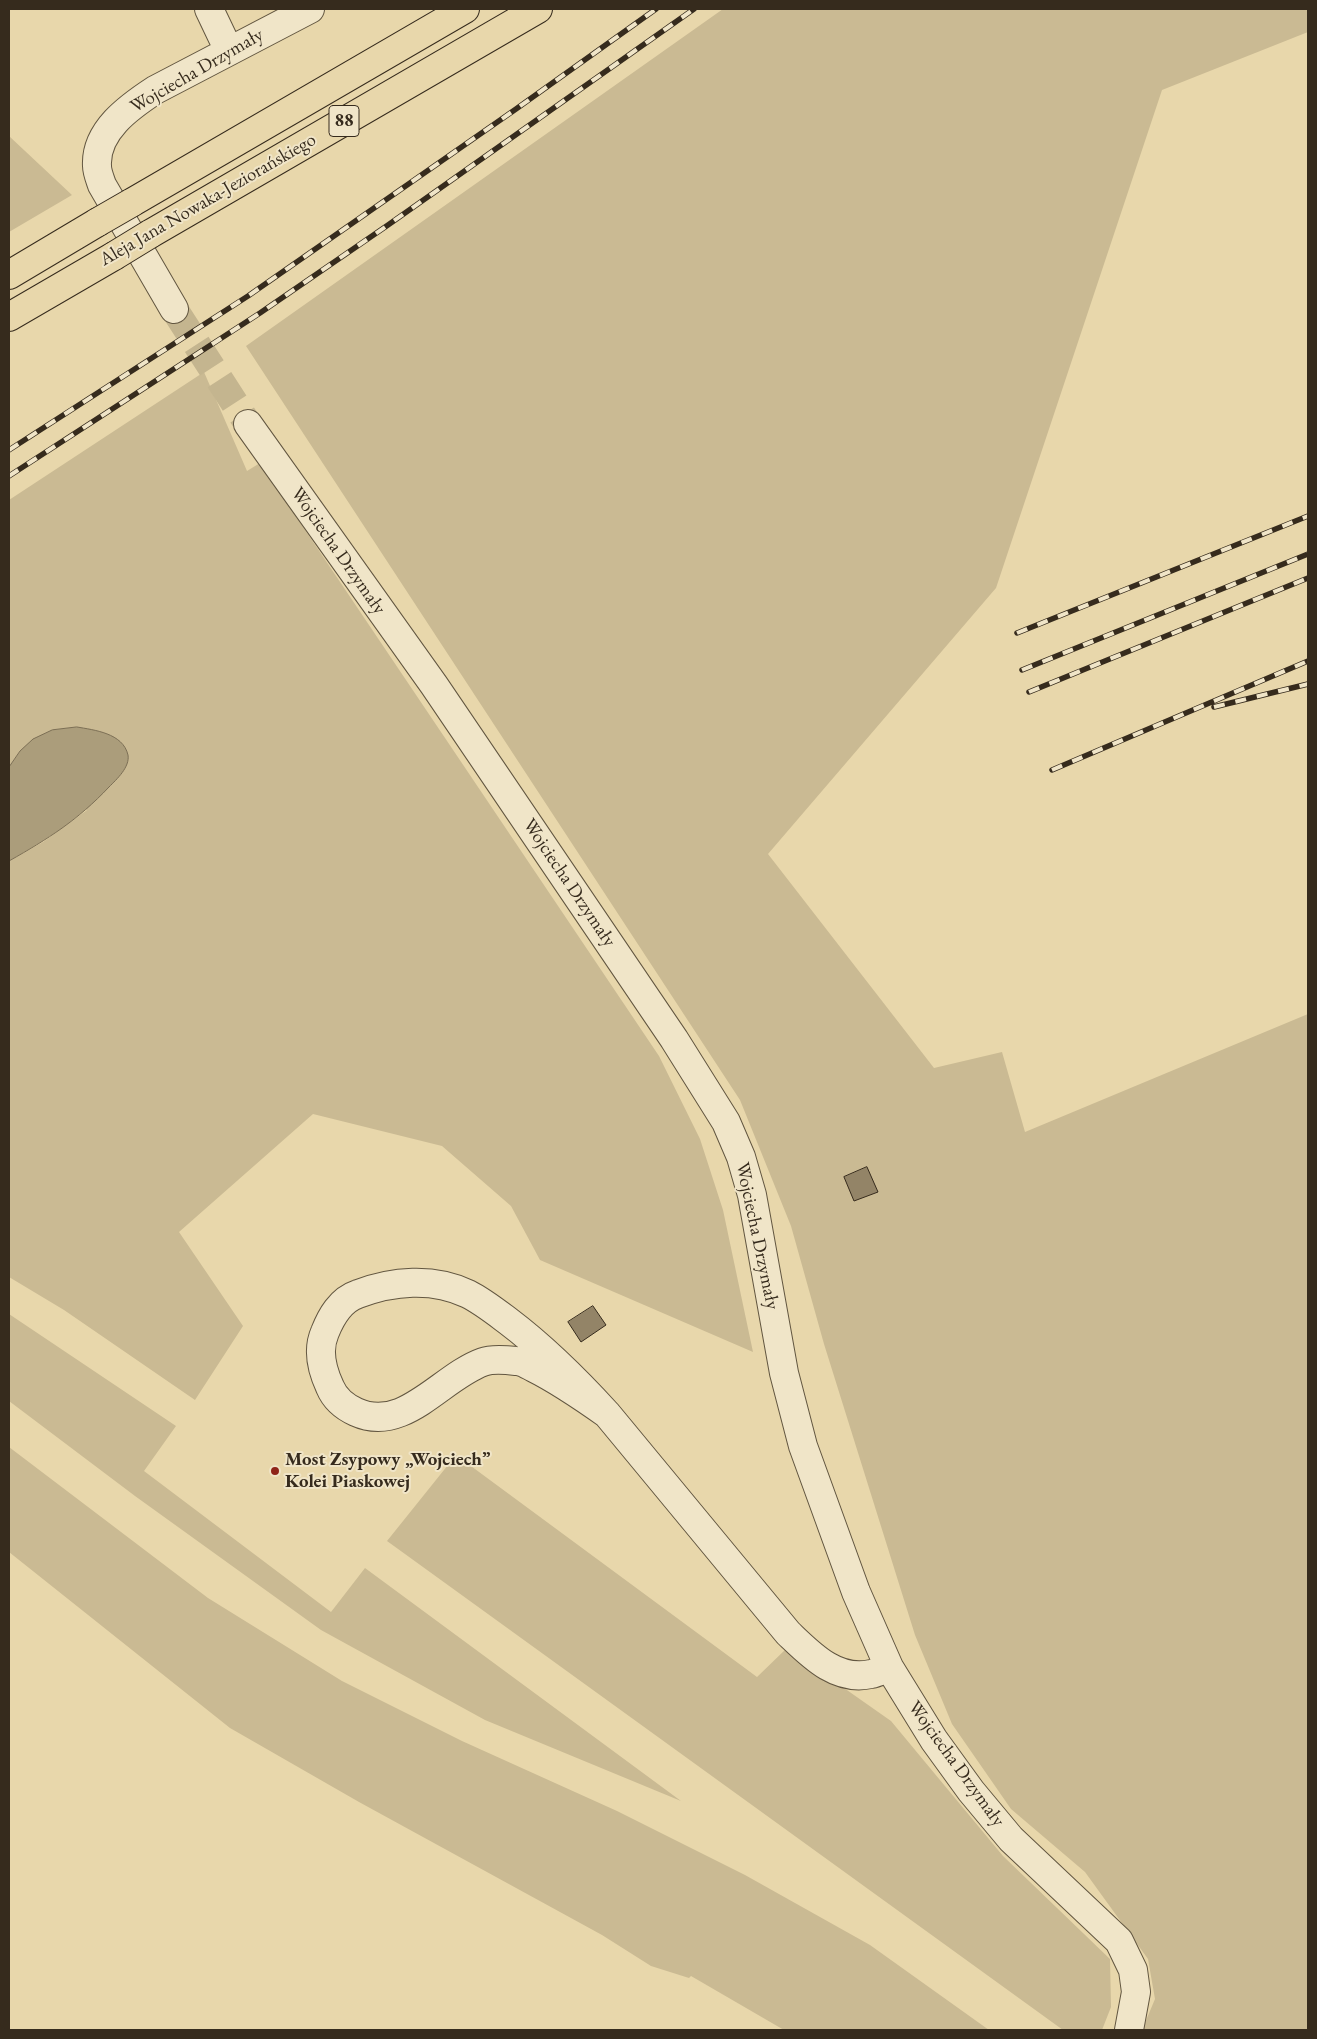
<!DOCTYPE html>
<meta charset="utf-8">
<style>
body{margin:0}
#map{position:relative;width:1317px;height:2039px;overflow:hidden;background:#e8d7ab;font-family:"EB Garamond",serif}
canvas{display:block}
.frame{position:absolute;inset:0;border:10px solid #362b1d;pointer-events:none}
</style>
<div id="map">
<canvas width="1317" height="2039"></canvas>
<div class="frame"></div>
</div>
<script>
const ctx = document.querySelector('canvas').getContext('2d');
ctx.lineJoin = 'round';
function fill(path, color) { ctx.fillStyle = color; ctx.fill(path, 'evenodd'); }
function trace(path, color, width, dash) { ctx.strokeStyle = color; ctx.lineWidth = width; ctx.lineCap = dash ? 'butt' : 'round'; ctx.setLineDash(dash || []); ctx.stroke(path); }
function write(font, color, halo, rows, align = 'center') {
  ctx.font = font + ' "EB Garamond",serif'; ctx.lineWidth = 4; ctx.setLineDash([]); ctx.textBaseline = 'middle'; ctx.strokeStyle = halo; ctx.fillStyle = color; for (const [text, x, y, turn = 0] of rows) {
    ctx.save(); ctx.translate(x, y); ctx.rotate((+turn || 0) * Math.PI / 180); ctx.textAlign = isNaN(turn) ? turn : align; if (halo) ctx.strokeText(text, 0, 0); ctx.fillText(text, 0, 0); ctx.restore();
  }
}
const green = new Path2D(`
 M723,9h585v23l-146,58 -166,498 -228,266 166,214 68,-16 23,80 283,-118v1016h-166l13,-31 -7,-40 -63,-87 -74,-63 -59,-85 -37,-89 -91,-291 -33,-118 -51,-126 -494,-754z
 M9,136l63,59 -63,37z
 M204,372l43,99 13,-8 399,593 41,83 23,71 30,142 -213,-92 -29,-54 -69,-60 -129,-32 -134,118 64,94 -48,74 -131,-90 -55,-33v-416l34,-19 44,-32 -67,-59 -11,16v-267z
 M9,1314l167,112 -32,45 187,141 34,-44 316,233 -196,-81 -164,-90 -186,-134 -126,-95z
 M9,1447l199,151 134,83 120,60 155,70 128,64 125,70 119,85h-205l-93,-54 -2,2 -38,-12 -49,-31 -243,-133 -129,-74 -221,-176z
 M456,1455l301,222 30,-29 104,73 112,135 107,103 1,48 -9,23h-39l-676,-489z`);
const water = new Path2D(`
 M77,727c17,3 46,6 51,28 2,12 -11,24 -19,32 -31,33 -61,52 -100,74v-94l11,-16 13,-12 19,-9z`);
const building = new Path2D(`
 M867,1167l11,25 -24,9 -10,-24z
 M593,1306l13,19 -25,17 -13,-20z`);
const minorTunnel = new Path2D(`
 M174,309l74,115`);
const minor = new Path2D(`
 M209,9l20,42
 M174,309l-72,-124c-2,-6 -5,-13 -5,-19 -2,-35 32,-59 58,-76l155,-81
 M248,424l186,261 240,354 52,83 15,35 11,38 32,178 19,73 53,146 33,75 45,73 37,51 40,48 108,102 14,29 3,22 -7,38
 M607,1414c-24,-17 -47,-33 -73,-46 -6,-3 -12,-7 -18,-7 -9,-1 -25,-2 -33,1 -42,15 -79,72 -127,50 -11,-5 -21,-13 -26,-25 -8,-17 -13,-37 -5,-55 6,-15 15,-32 33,-38 34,-13 75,-17 110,0 14,7 28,18 40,27 37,28 68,59 99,93l181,219c22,21 48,49 83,41 6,-1 12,-5 18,-7`);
const major = new Path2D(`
 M131,203l334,-194
 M150,234l388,-225
 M9,275l89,-53
 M9,317l105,-61`);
const rail = new Path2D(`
 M9,450l239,-154 268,-187 140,-100
 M9,476l251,-163 128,-88 306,-216
 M1017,633l291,-117
 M1022,670l286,-116
 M1029,692l279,-114
 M1214,707l94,-23
 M1052,770l256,-109`);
const majorBridge = new Path2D(`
 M98,222l33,-19
 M114,256l36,-22`);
const markers = [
 [275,1471,5,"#8f2418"]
];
const shields = [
 [344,121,30]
];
const shieldNames = [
 ["88",344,121]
];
const streetNames = [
 ["Wojciecha Drzymały",197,71,-30],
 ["Aleja Jana Nowaka-Jeziorańskiego",208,200,-30],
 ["Wojciecha Drzymały",338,551,55],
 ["Wojciecha Drzymały",569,883,56],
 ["Wojciecha Drzymały",757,1236,78],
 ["Wojciecha Drzymały",956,1764,54]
];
const poiNames = [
 ["Most Zsypowy „Wojciech”",285,1460],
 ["Kolei Piaskowej",285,1482]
];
fill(green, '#caba93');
fill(water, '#ab9d7b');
trace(water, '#7c6f55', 1);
fill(building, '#938467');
trace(building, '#362b1d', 1);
trace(minorTunnel, '#c4b58f', 28, [28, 14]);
trace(minor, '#625640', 30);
trace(major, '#362b1d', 30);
trace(minor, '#f0e5c8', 28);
trace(major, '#e8d7ab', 28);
trace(rail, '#362b1d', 5.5);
trace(rail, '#f0e5c8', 4, [11]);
trace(majorBridge, '#362b1d', 30, []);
trace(majorBridge, '#e8d7ab', 28);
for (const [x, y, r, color] of markers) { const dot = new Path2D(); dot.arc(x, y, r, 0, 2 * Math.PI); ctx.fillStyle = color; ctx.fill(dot); trace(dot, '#f0e5c8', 2); }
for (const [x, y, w] of shields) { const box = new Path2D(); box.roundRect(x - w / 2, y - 15.5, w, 31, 4); ctx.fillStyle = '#f0e5c8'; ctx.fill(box); trace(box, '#362b1d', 1); }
write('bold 18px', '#362b1d', null, shieldNames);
write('19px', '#362b1d', '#f0e5c8', streetNames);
write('bold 19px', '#362b1d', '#f0e5c8', poiNames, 'left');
</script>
